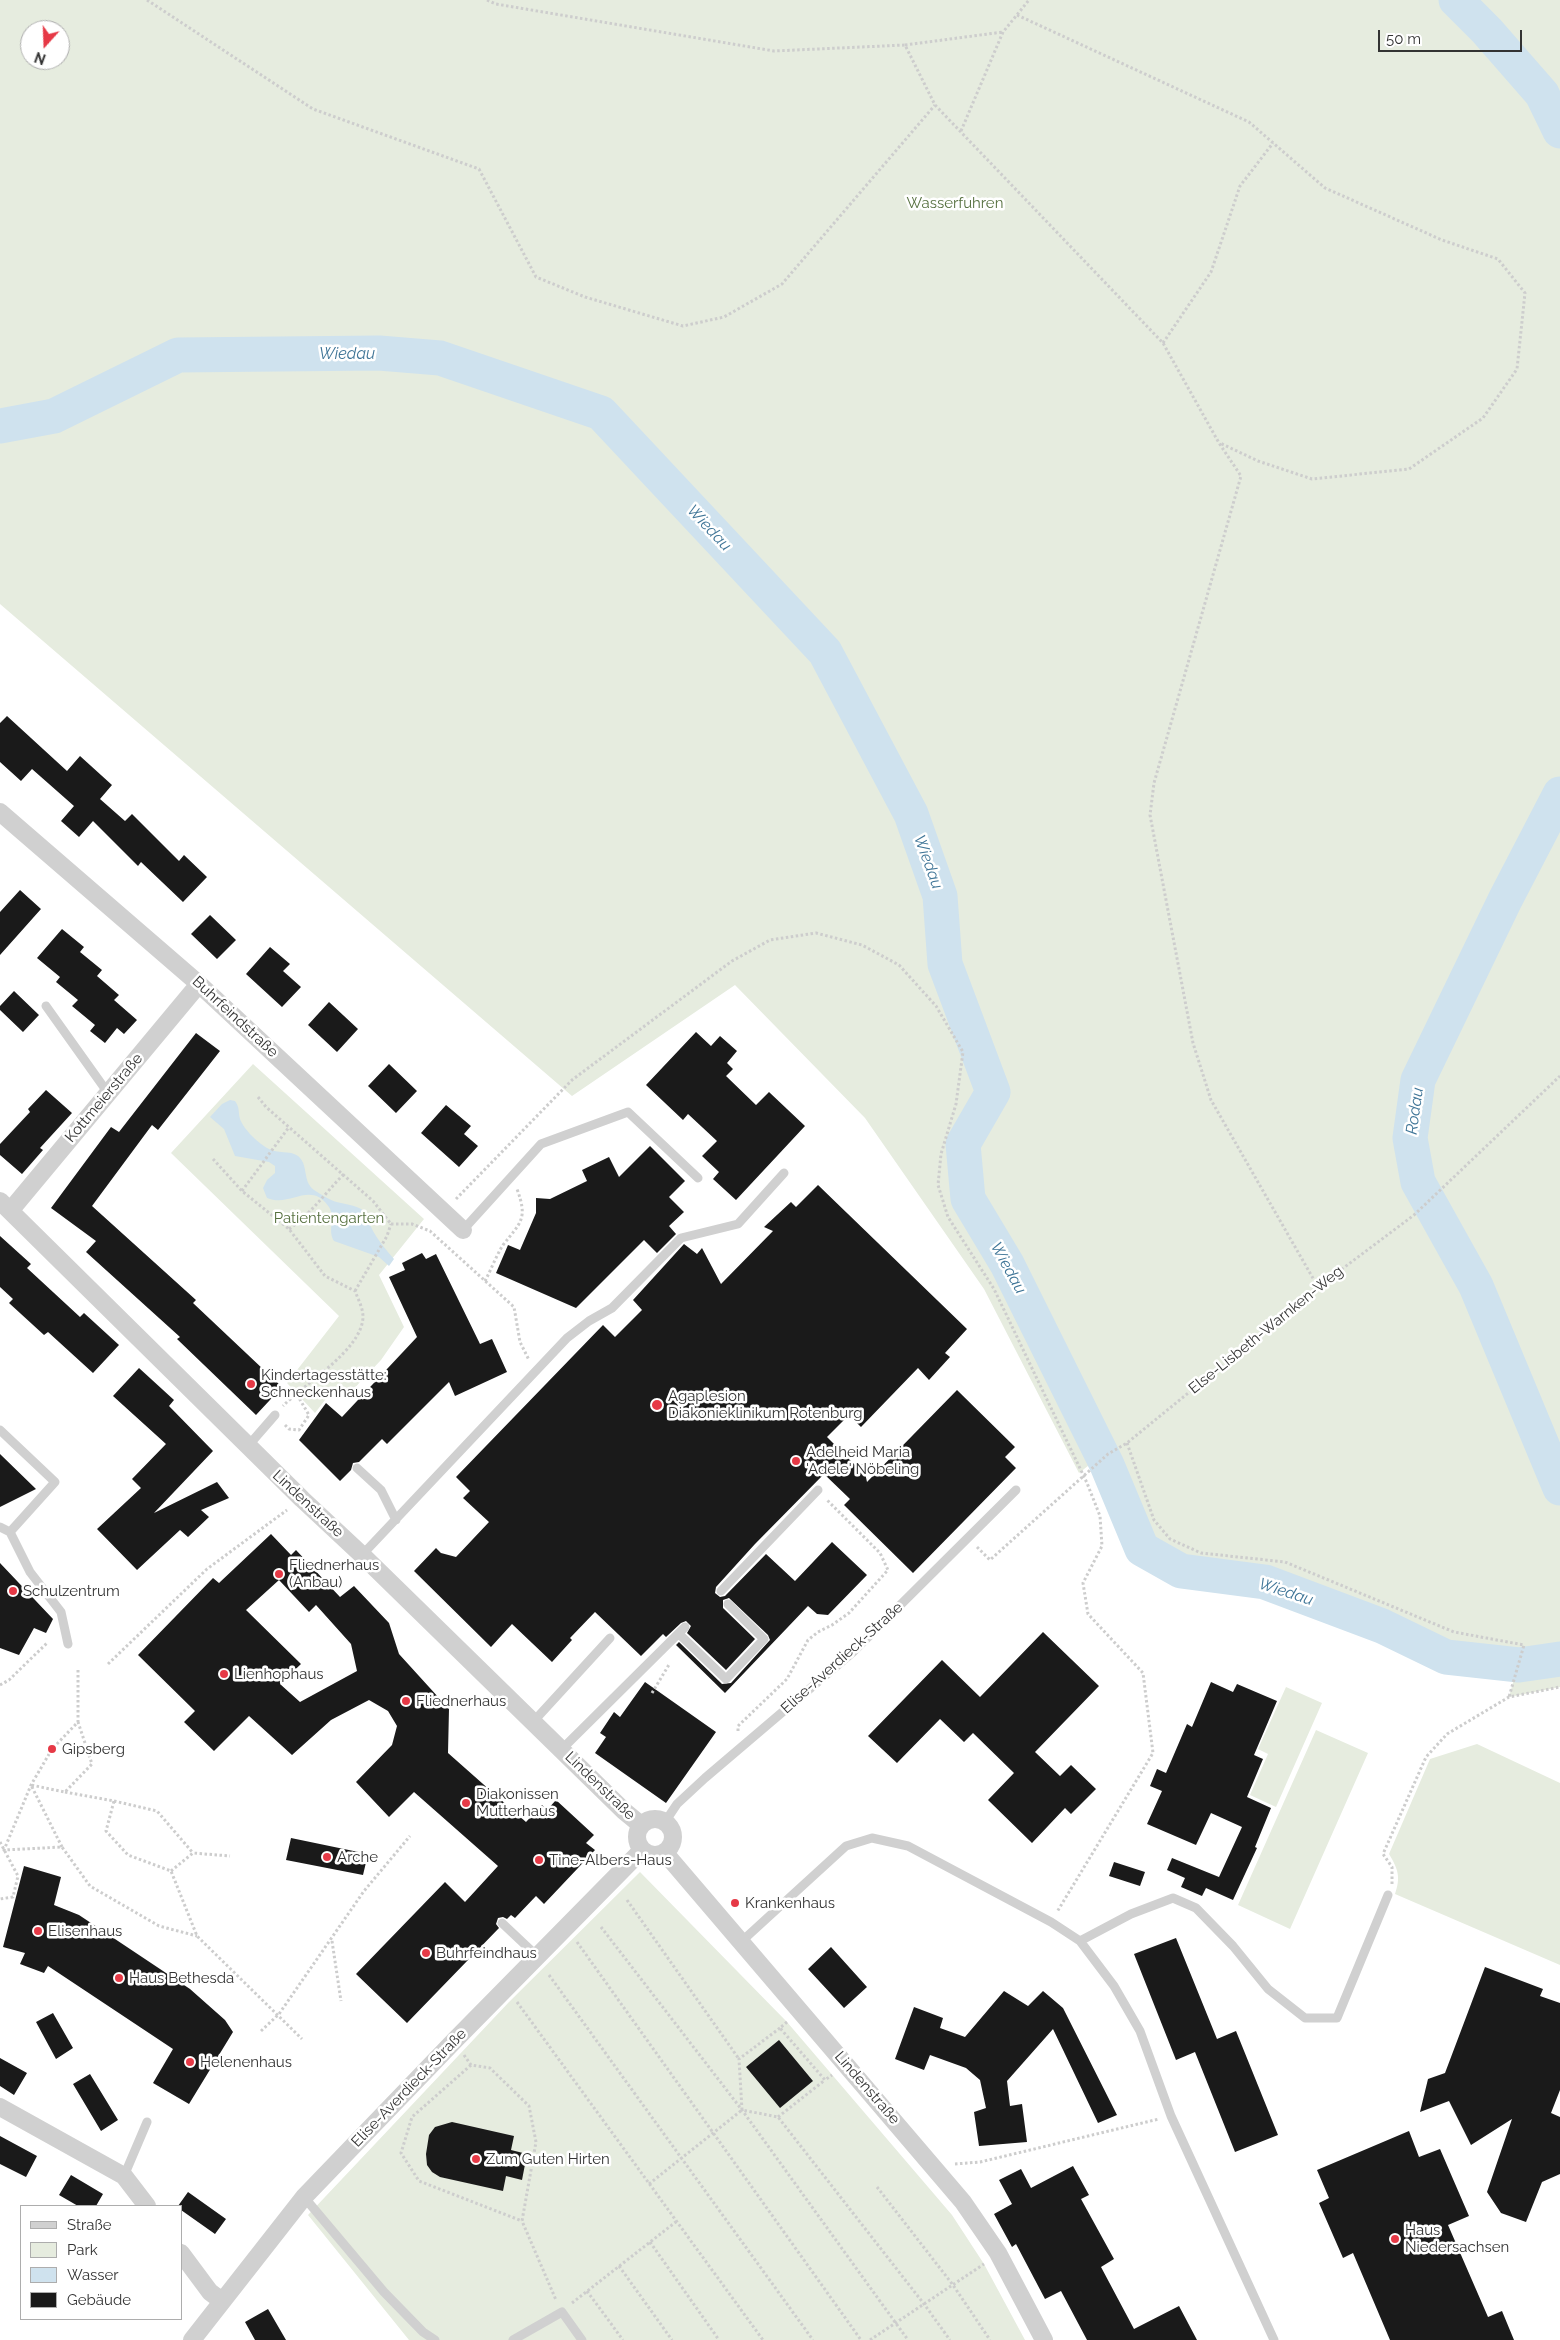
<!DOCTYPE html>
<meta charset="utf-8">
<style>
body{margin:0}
#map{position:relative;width:1560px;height:2340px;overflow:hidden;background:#fff;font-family:Raleway,sans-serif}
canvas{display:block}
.legend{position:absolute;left:20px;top:2205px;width:162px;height:115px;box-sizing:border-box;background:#fff;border:1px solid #adadad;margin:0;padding:6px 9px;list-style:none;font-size:15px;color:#333}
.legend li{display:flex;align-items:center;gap:10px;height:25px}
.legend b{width:25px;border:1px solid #adadad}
.north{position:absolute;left:20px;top:20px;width:50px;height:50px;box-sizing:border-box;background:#fff;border:1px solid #adadad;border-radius:50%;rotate:200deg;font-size:14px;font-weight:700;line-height:20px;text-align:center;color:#333}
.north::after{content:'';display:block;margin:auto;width:18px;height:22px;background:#e63946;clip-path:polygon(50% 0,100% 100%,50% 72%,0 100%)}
.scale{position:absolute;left:1378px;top:30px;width:144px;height:22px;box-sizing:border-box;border:2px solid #333;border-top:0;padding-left:6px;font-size:15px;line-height:18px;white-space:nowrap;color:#333;-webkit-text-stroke:4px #fff;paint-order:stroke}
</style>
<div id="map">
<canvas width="1560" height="2340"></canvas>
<ul class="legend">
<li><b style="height:6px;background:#d0d0d0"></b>Straße</li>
<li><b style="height:14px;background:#e6ecdf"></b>Park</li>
<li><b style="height:14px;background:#cfe2ee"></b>Wasser</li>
<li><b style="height:14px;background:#1a1a1a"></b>Gebäude</li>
</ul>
<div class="north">N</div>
<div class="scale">50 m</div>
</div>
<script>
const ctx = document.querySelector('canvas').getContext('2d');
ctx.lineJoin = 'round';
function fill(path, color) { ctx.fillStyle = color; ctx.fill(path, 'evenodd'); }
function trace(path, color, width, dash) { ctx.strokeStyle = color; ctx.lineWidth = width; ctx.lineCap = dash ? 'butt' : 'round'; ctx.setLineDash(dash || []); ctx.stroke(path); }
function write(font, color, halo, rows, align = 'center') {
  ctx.font = font + ' Raleway,sans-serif'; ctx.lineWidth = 5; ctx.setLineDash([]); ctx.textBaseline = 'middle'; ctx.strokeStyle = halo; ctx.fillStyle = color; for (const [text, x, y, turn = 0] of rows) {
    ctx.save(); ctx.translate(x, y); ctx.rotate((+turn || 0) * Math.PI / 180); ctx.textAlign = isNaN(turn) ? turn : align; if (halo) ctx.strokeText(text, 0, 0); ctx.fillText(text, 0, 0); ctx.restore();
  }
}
const green = new Path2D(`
 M0,0h1560v1687l-51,10 6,-22 -35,-1 -38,-7 -46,-24 -119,-46 -38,-9 -37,-2 -42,-11 -27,-19 -40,-94 -14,11 -95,-184 -119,-171 -130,-133 -163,111 -572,-492zM30,30h30v30h-30z
 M253,1064l171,155 -45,56 25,52 -23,33 -34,36 -12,-9 -20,26 -28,-30 52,-67 -168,-163z
 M1286,1687l36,16 -46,104 -26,-12 18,-41 -10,-5z
 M1316,1730l52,23 -78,176 -52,-24z
 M1477,1744l83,39v182l-165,-71c6,-17 3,-25 -6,-40l41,-95z
 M640,1872l147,150 165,193 32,49 41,76h-616l-101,-125 201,-213z`);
const water = new Path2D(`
 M230,1100l5,1c5,7 3,10 5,18 4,11 19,25 29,30 8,5 21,1 29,7 11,9 4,25 16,34 8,5 18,12 27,13 10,2 16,3 25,9 4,19 15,32 28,47l-5,7 -10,-9 -45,-16c-7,-11 2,-23 -5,-34 -19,-27 -38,1 -62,-9l-4,-10 4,-8 8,-7v-7l-6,-4 -34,-6 -11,-27 -14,-12 12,-13z`);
const river = new Path2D(`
 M1456,0l31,31 55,63 18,37
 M0,426l54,-10 124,-61 201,-2 61,5 161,55 224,239 86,162 29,82 5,68 48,128 -30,52 5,55 39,65 100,201 35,84 39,22 84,11 117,44 64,31 73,8 41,-6
 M1560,794l-55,106 -87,180 -8,58 8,44 58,104 84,202`);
const building = new Path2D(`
 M7,716l60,55 13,-15 32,29 -12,14 25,22 7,-7 47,47 5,-6 23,22 -24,25 -42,-40 -3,4 -45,-45 -14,16 -18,-16 13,-15 -42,-37 -11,12 -21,-19v-39z
 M20,890l21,19 -41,46v-43z
 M210,915l26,25 -19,19 -26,-25z
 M62,929l22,18 -4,5 22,18 -5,6 22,19 -5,5 23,20 -13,14 -7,-6 -12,15 -15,-12 5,-6 -23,-19 6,-6 -22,-18 4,-5 -23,-19z
 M270,947l20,17 -7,7 18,16 -19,20 -36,-33z
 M14,991l25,24 -16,17 -23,-22v-4z
 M329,1002l29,27 -21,23 -29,-27z
 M696,1032l15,14 9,-10 17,15 -10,12 6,6 -7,7 30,29 13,-13 36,34 -69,74 -23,-21 6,-7 -17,-16 15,-15 -29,-27 -5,6 -37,-35z
 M196,1033l24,18 -62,79 -6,-5 -60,81 104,94 -3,3 89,84 -26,28 -79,-76 3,-2 -94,-85 10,-11 -45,-33 60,-81 8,5z
 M389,1064l28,27 -21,22 -28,-27z
 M46,1090l26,23 -32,35 3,2 -21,24 -22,-19v-11l30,-32 -2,-3z
 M446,1105l25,21 -7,8 14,12 -19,21 -38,-34z
 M650,1146l35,35 -16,16 15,15 -15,14 7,8 -19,19 -13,-13 -68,68 -80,-35 12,-28 12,5 16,-37v-15l14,1 37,-18 -5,-11 27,-13 10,20z
 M818,1185l149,144 -22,24 5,4 -21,23 -11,-12 -57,59 -12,-12 -22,22 28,28 8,-1 4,18 90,-92 58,57 -10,10 11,11 -103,105 -69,-68 6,-6 -26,-25 -69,70 -39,43 -1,6 5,4 5,-1 41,-42 29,27 37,-39 35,33 -39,40 -11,-1 -9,-8 -83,87 -49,-48 3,-3 43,42 9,-1 39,-43 -2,-5 -39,-37 -6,2v8l32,31 -29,31 -39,-37 4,-7 -5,-5 -5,2 -15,14 -3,-3 -22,22 -46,-44 -25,26 2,2 -20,22 -40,-38 -21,23 -77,-76 22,-23 5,5 15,4 33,-35 -26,-24 7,-7 -14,-14 147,-152 12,12 27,-27 -9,-10 51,-56 13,10 5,-6 19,36 52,-53 -9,-4 27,-25 5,5z
 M0,1236l31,28 -4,4 53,49 4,-4 35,32 -26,28 -45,-41 -4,3 -35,-32 4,-4 -13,-12z
 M422,1253l4,6 10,-5 44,90 12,-5 15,33 -52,24 -6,-14 -62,62 -5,-5 -23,23 -6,1 -2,7 -11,11 -41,-41 27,-37 16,14 75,-80 -28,-60 16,-7 -3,-7z
 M139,1368l35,32 -5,6 44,45 -59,62 63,-31 12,16 -28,12 8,7 -21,20 -8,-7 -43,40 -40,-41 44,-41 -9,-9 34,-35 -53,-48z
 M0,1454l36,35 -36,18z
 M271,1534l20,21 5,-5 44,47 14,-11 35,37 10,31 50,55 -1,44 78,69 16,-17 5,5 9,-10 38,35 -8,8 9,7 -51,54 -8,-8 -21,22 -4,-3 -4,4 -4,-2 -5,1 -2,6 3,4 -92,95 -51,-49 89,-92 20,20 33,-36 -84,-74 -25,25 -33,-35 36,-37 5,-19 -9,-15 -19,-11 -38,20 -39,35 -43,-39 -35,35 -30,-29 11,-11 -57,-56 75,-77 6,5zM279,1580l30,32 7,-7 35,39 6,27 -57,31 -20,-18 21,-20 -55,-54z
 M0,1563l53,56 -7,14 -12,-5 -15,27 -19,-7z
 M1043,1632l56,54 -64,66 25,24 11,-11 25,24 -25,25 -6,-6 -33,35 -44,-43 26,-27 -41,-40 -9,9 -24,-23 -43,44 -29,-27 74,-76 38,37z
 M645,1682l71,50 -50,71 -71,-50 11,-16 -6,-4 14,-21 6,5z
 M1211,1682l22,10 4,-8 40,17 -23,54 9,4 -16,38 24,11 -16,39 2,1 -24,52 -27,-12 -4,8 -21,-9 4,-9 -18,-8 5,-12 47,19 23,-50 -31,-14 -15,32 -49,-21 15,-33 -12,-5 7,-17 9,4 21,-49 5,3z
 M291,1838l77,16 -5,21 -77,-15z
 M1114,1862l31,10 -5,14 -31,-10z
 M24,1866l37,11 -7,28 25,10 111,74 35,31 8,12 -44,72 -36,-21 20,-34 -125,-83 -4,7 -24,-9 5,-11 -22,-6z
 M1176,1938l41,101 19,-8 42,104 -43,17 -40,-100 -19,8 -42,-106z
 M831,1947l36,40 -23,21 -36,-39z
 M1485,1967l58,22 -3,7 20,7v87l-9,23 9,4v57l-18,8 -16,40 -25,-9 -14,-21 25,-73 -41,26 -22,-44 -29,11 8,-33 17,-6z
 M1004,1991l24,15 15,-15 20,17 54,107 -19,8 -45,-94 -46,52 3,25 12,-2 5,38 -48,4 -5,-34 12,-4 -6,-28 -14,-12 -36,-13 -6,15 -29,-11 19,-52 29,11 -3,10 25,9z
 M53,2013l20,35 -17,11 -20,-37z
 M779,2040l34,41 -33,27 -34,-41z
 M0,2058l27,15 -13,22 -14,-9z
 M90,2074l28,46 -17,11 -28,-47z
 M452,2122l62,14 -3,14 16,4 -5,26 -16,-4 -3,15 -63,-14 -8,-5 -5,-7 -1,-11 3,-19 6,-8z
 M1409,2131l10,26 21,-8 29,67 -21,9 40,92 14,-6 12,29h-124l-37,-87 -10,5 -24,-55 10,-5 -12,-28z
 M0,2136l37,20 -11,21 -26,-13z
 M1073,2166l16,29 -8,4 33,60 -13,8 33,62 45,-23 18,34h-110l-26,-49 -16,8 -29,-55 -4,3 -18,-33 18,-10 -13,-24 22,-11 10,19z
 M71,2175l32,19 -7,12h-18l-19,-11z
 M188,2192l38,27 -11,15 -34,-24v-4h-3z
 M268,2309l18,31h-31l-10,-18z`);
const path = new Path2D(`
 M147,0l166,109 166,60 57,108 49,20 98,29 41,-9 58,-33 153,-179
 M487,0l9,4 278,47 131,-6 30,60 228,238 56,100 22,33 -87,307 -4,32 43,228 18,57 107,187
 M1017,15l232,107 76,66 117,52 56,19 27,34 -8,76 -34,49 -74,51 -97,10 -54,-18 -38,-18
 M905,45l98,-13
 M961,131l42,-99 26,-32
 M1163,343l48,-71 29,-86 33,-43
 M258,1097l8,10 107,94 18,23
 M213,1159l29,32 47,38 36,47 30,15c3,8 8,17 8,26 -1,33 -58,66 -80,89
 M242,1191l47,-64
 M456,1199l116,-119 160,-119 38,-21 46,-7 46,12 37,20 37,41 27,46 -7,52 -15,50 -3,31 10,32 46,72 93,194 13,33 2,30 -19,37 5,31 55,59 10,80 -96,159
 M391,1224h21l18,7 84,76 6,35 9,18
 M289,1229c23,-16 36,-36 55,-55
 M485,1281c6,-11 11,-25 18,-36 18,-23 25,-26 14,-56
 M355,1291l32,-55 4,-12
 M285,1425l4,4 10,1 10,-15 -13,-22
 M1127,1443l27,77 16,19 31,14 84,9 169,70 70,13 -15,52
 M977,1547l13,13 118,-106 19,-11 191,-156 96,-72 146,-139
 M108,1664l99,-95 80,-59
 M78,1670v52l-26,27 -21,36 -27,65 58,-3 28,39 69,40 38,10
 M0,1685l9,-5 38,-37
 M652,1693l18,-30
 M738,1731v-5l49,-47 21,-39 10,-8 14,-7 17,-12 39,-43 -8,-17 -53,-53
 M65,1792l49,9 -8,30 22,24 43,16 26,65 105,103
 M114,1801l43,10 36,42
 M0,1842l18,34 -5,21 -13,2
 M62,1847l-31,-62 34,7 27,-28 -14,-42
 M171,1871l22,-18 37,3
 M1392,1884v-17l-9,-13 43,-97 21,-23 62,-37 51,-10
 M627,1900l112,159
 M601,1927l141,183 166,230
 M332,1941l9,60
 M577,1942l284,398
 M549,1975l264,365
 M517,2002l246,338
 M787,2022l-7,6 45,52 7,-5
 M780,2028l-41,31 3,51 36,7 146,187 26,36
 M261,2031l18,-17 85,-123 46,-55
 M464,2055l7,10 19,3 39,38 7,36 -14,79 34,79
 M471,2065l-59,52 -11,36 18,28 103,40
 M778,2117l47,-37
 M955,2164l25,-2 179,-43
 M649,2184l93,-74
 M877,2187l76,98 37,55
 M650,2242l69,98
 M619,2266l53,74
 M587,2291l36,49
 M572,2303l105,-82
 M870,2340l114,-76`);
const service = new Path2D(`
 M46,1006l62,87
 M463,1230l78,-86 87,-32 70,66
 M0,1430l55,52 -45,50
 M248,1446l27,-31
 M357,1468l24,22 15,30
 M0,1527l10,5 20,40 31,40 7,32
 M362,1555l205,-217 22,-17 23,-13 69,-70 57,-14 46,-51
 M721,1591l97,-101
 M679,1634l47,45 38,-40 -36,-35
 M533,1722l77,-84
 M562,1749l123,-122
 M665,1822l12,-18 28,-26 148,-126 163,-162
 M502,1923l35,33
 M742,1941l104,-95 26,-8 36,8 143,76 29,19 34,45 26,45 31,85 103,224
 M1080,1941l51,-27 42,-16 23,10 37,38 35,43 37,29h32l51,-123
 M124,2176l23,-54
 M304,2197l80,95 39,40 12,8
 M513,2340l49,-28 20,28`);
const minor = new Path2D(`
 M0,812l199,172 264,246
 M0,1201l302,298 60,56 262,256 17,14
 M10,1211l189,-227
 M637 1837a18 18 0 1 1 36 0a18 18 0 1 1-36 0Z
 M665,1853l298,349 35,51 46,87
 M0,2107l124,69 23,30
 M181,2253l29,39 12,9
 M192,2340l112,-143 151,-157 187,-190`);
const markers = [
 [251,1384,5,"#e63946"],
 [657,1405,6,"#e63946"],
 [796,1461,5,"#e63946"],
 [279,1574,5,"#e63946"],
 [13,1591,5,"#e63946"],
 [224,1674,5,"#e63946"],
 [406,1701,5,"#e63946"],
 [52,1749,5,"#e63946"],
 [466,1803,5,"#e63946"],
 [327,1857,5,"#e63946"],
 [539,1860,5,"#e63946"],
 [735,1903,5,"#e63946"],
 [38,1931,5,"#e63946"],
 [426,1953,5,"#e63946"],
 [119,1978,5,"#e63946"],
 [190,2062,5,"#e63946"],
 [476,2159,5,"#e63946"],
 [1395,2239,5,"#e63946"]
];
const parkNames = [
 ["Wasserfuhren",955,203],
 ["Patientengarten",329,1218]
];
const streetNames = [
 ["Buhrfeindstraße",235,1017,43],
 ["Kottmeierstraße",104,1098,-50],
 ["Else-Lisbeth-Warnken-Weg",1266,1330,-39],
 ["Lindenstraße",308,1504,43],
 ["Elise-Averdieck-Straße",842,1658,-42],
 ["Lindenstraße",600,1786,44],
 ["Elise-Averdieck-Straße",409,2088,-46],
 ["Lindenstraße",867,2088,49]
];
const poiNames = [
 ["Kindertagesstätte:",261,1375],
 ["Schneckenhaus",261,1392],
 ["Agaplesion",668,1396],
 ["Diakonieklinikum Rotenburg",668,1413],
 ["Adelheid Maria",806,1452],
 ["'Adele' Nöbeling",806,1469],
 ["Fliednerhaus",289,1565],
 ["(Anbau)",289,1582],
 ["Schulzentrum",23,1591],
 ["Lienhophaus",234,1674],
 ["Fliednerhaus",416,1701],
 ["Gipsberg",62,1749],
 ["Diakonissen",476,1794],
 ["Mutterhaus",476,1811],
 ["Arche",337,1857],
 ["Tine-Albers-Haus",549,1860],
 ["Krankenhaus",745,1903],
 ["Elisenhaus",48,1931],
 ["Buhrfeindhaus",436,1953],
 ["Haus Bethesda",129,1978],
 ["Helenenhaus",200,2062],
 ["Zum Guten Hirten",486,2159],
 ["Haus",1405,2230],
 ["Niedersachsen",1405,2247]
];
const waterNames = [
 ["Wiedau",347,354],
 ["Wiedau",709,528,47],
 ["Wiedau",928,862,70],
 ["Rodau",1415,1111,-82],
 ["Wiedau",1008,1268,61],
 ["Wiedau",1286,1592,18]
];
fill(green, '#e6ecdf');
fill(water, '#cfe2ee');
trace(river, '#cfe2ee', 35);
fill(building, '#1a1a1a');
trace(path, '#cdcdcd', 3, [2.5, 2.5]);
trace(service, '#d0d0d0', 9);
trace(minor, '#d0d0d0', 18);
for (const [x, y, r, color] of markers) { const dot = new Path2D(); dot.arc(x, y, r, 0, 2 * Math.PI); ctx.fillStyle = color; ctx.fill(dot); trace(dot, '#fff', 2); }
write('15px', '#56703f', '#fff', parkNames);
write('15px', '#333', '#fff', streetNames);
write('15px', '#333', '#fff', poiNames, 'left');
write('italic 16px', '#3f7597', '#fff', waterNames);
</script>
